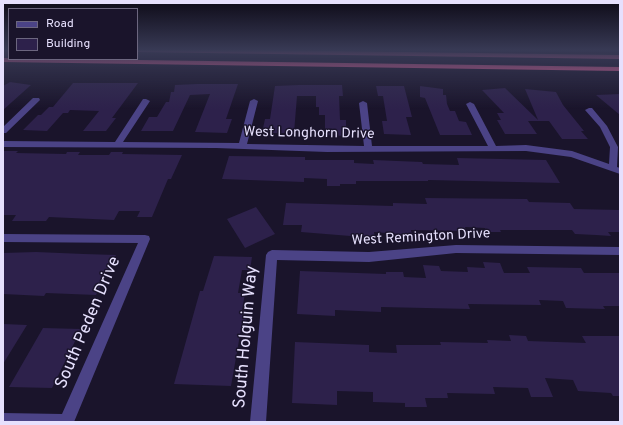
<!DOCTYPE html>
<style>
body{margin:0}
#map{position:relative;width:623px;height:425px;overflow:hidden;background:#1a142b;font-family:Overpass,sans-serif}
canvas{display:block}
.frame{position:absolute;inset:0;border:4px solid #e6e0fd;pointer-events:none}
.legend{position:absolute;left:8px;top:8px;width:130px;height:52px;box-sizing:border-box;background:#1a142b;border:1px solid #6c667f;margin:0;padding:5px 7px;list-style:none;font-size:12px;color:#e6e0fd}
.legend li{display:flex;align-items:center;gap:8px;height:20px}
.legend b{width:20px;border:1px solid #6c667f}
</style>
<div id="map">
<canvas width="623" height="425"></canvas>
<div class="frame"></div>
<ul class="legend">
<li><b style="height:5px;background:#4b4386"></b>Road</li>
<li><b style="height:11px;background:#2d214b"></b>Building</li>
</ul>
</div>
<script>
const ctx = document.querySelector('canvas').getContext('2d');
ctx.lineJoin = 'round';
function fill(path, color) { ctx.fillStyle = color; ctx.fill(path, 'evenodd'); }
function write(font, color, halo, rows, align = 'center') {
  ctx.font = font + ' Overpass,sans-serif'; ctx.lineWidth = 3; ctx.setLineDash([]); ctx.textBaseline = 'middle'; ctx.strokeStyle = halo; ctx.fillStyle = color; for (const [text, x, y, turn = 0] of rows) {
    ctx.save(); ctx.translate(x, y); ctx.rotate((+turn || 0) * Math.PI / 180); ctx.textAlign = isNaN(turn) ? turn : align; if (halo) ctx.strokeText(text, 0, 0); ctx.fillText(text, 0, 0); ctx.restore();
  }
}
const building = new Path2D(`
 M10,82l21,3 -28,25v-24z
 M73,83h65l-26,35h4l-10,13h-23l16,-20 -29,-1 -2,3h-5l-16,18 -24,-1 15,-15h3l8,-8h4z
 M197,84h41l-12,35h6l-5,14 -32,-1 15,-38 -20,1 -17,36h-32l8,-14h8l9,-15h3l2,-10h3l1,-7z
 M299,85h43l1,11h-4l1,24h6v16l-21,-1v-20h-6v-8h-3v-11h-19l-3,37h-32l3,-14h5l5,-33z
 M376,86h28l8,31h-6l5,18 -27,-1 -2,-13h5l-4,-25h-5z
 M420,86l23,3v6h3l1,9 3,7h5l4,10 7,1 6,13h-32l-15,-37 -5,-1z
 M505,88l33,32 -13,-31 31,3 7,13 21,26h-3l7,8h-26l-13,-18h-21l9,13h-32l-8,-14h4l-4,-7h7l-22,-23z
 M620,94v21l-24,-20z
 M3,151h15l-2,2 50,1 1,-2h13l-2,3h31l2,-3h12l-1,2 60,1 -11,24h-3l-16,38h-15l3,-6h-21l-5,9 -65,-3 -3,4h-34l4,-6h-13z
 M229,156l76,1v3h49v3l20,1 -1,-4 49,2 1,2 36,1 -2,-7 89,2 14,23 -132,-3v1h-72v3h-16v2h-13v-7l-23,-1v4l-82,-3z
 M425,198l102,1 2,3 41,1 4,6 46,1v22h-12l3,4 -15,-1 -21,-1 -3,-4h-72l1,2h-15l-1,-4 -20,-1 1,4 -55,-1 1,5 -38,-3 1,6 -74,-6 1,-7h-19l3,-22 107,3v-3l34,1z
 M256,207l19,27 -30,14 -18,-29z
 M36,252l48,2 32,1 -20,40 -50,-2 -2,3 -41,-2v-41z
 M214,256l38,1 -2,13h-8l-4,23h7l-3,18h6l-3,18h-4l-10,57 -57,-2 26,-93h3z
 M483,262l17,1 4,10h26l-3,-6 54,1 3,5h36v33h-17l2,3 -39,-1 -3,-7 -24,-1 2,5 -73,-1 2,5 -89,-2v5l-46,-2v6l-38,-2 3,-43 86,3v-2h17l1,5 22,1 -3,-13 16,1 2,5 27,1 -1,-5 18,1z
 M3,324l24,1 -24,39z
 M43,328l38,1 -29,59 -43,-1z
 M509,335l17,1 2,5 58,2 -4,-7h38v60h-7l-2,-3 -33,-2 -5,-11 -28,-2 8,19h-22l-3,-9 -35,-1 2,7 -48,-1 1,5h-23l2,9h-22v-4l-32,-1v-10l-36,-1v14l-45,-2 3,-61 74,3v7l28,1 -1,-8h45l-1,-3 48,1 -1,-3 24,1z`);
const minor = new Path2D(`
 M33,98h6l1,2 -34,33h-3v-6z
 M143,99h3l4,2 -27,41 116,1 11,-42 4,-2 4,2 -11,43 117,2 -5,-43 4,-2 4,2 5,43h116l-22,-42 4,-2 4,2 22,42 30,-1 46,6 37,13 1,-17 -10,-20 -15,-17 4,-2h3l15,18 11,21 -1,20 3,1v6l-49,-17 -45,-6 -199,1 -111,-4 -213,-1v-6l112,1z
 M3,234l142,1 4,1 1,3 -76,183h-71v-9l59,1 76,-171 -135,-1z
 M456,245l164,2v8l-164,-2 -87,9 -92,-2 -11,162h-16l16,-167 2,-3 4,-2 97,2z`);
const highway = new Path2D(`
 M137,50h126l357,5v4l-483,-7z
 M3,58l617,9v4l-617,-9z`);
const streetNames = [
 ["West Longhorn Drive",309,134,1],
 ["West Remington Drive",421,238,-3]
];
const nearStreetnames = [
 ["South Peden Drive",89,323,-67],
 ["South Holguin Way",247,337,-85]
];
fill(building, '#2d214b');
fill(minor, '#4b4386');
fill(highway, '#f3649d');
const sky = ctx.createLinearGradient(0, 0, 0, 109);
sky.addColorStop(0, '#0e0b18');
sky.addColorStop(0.46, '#383a55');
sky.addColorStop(1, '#383a5500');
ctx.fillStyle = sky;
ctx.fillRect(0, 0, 623, 109);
write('14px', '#e6e0fd', '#1a142b', streetNames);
write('17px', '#e6e0fd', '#1a142b', nearStreetnames);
</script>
